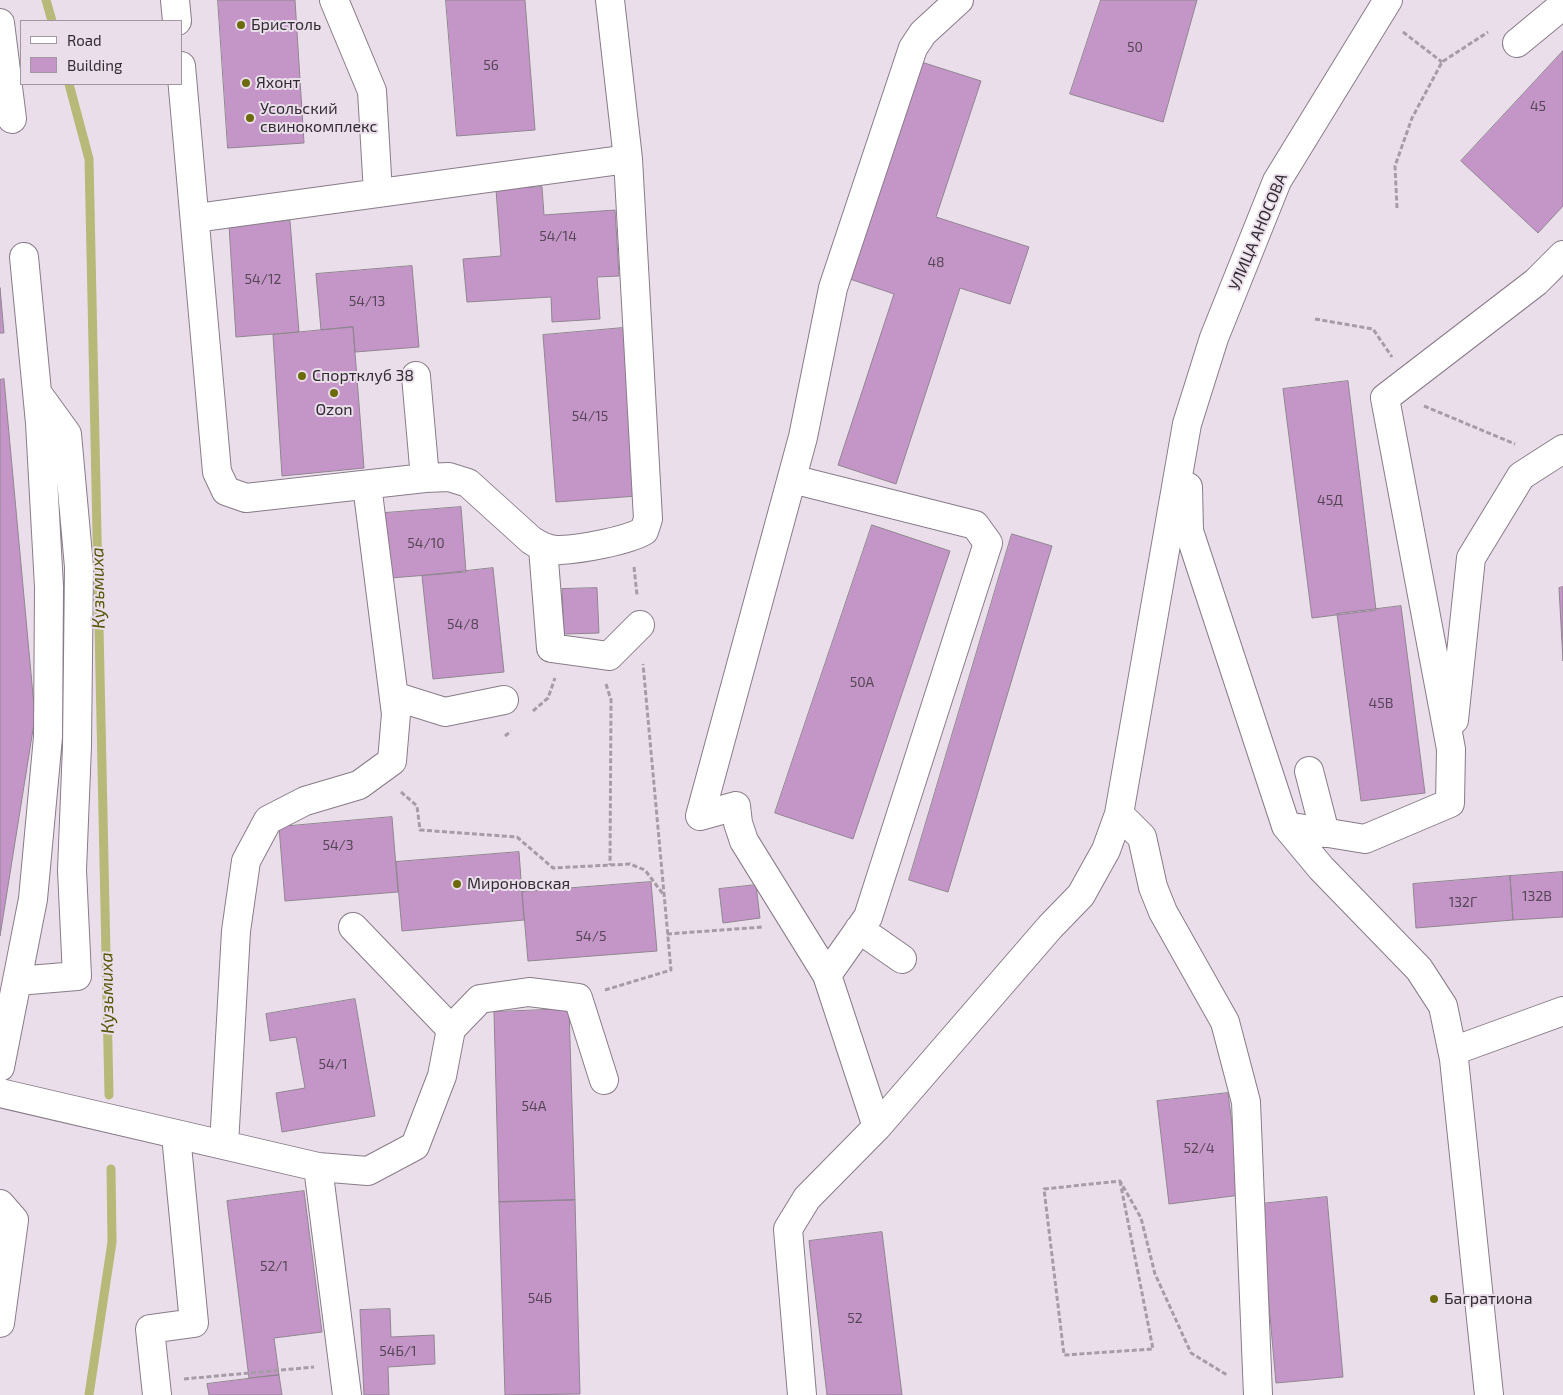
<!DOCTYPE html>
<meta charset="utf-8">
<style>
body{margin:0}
#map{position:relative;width:1563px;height:1395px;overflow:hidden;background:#ebdeeb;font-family:"Exo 2",sans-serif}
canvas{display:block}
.legend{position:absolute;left:20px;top:20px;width:162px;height:65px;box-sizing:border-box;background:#ebdeeb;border:1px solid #a197a1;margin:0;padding:6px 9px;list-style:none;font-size:15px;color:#312c32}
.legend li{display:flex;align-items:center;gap:10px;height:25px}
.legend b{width:25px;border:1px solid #a197a1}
</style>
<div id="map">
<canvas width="1563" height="1395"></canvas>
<ul class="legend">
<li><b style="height:6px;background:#fff"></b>Road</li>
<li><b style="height:14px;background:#c496c7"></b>Building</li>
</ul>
</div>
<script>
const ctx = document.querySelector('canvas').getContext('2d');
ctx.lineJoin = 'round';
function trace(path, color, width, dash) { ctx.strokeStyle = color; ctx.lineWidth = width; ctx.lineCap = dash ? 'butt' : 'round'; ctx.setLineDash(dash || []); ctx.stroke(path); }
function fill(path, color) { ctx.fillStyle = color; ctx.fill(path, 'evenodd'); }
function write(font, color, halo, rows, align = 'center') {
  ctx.font = font + ' "Exo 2",sans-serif'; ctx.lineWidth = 4; ctx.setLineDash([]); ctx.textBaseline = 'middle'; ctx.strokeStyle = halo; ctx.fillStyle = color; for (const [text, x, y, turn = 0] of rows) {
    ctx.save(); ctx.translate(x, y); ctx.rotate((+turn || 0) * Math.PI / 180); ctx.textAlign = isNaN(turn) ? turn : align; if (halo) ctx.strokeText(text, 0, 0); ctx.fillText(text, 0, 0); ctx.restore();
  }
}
const stream = new Path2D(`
 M46,0l6,21
 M69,84l20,75 20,936
 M89,1395l23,-153 -1,-73`);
const building = new Path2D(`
 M218,0h77l9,143 -76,5z
 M446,0h79l10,130 -78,6z
 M1101,0h96l-34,122 -93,-28z
 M1563,51v155l-25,27 -77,-72z
 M915,60l66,21 -45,136 93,30 -19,57 -50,-16 -64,196 -58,-19 56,-171 -50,-17z
 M542,187l2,28 71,-5 4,66 -22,1 3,42 -48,3 -1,-25 -84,5 -4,-43 38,-3 -5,-66z
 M290,221l9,111 -63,5 -7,-112z
 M412,266l7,81 -64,5 -2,-25 -32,3 -5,-56z
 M0,288l4,45h-4z
 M353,327l11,141 -82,8 -9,-141z
 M623,328l14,168 -81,6 -13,-167z
 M4,379l31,338 -35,219v-556z
 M1348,381l28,229 -64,8 -29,-229z
 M461,507l5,65 -76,6 -5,-65z
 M872,525l78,26 -97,288 -78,-26z
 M1012,534l40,12 -104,346 -39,-12z
 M493,568l11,104 -71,7 -11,-103z
 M1563,587v74l-4,-73z
 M597,588l2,45 -35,1 -2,-45z
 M1401,606l24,187 -64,8 -24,-187z
 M392,817l6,75 -113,9 -6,-74z
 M519,852l5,68 -122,11 -6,-69z
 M1563,872v45l-50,3 -3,-44z
 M1510,876l3,44 -97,8 -3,-44z
 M651,882l6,69 -129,10 -6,-69z
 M756,885l4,33 -37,5 -4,-34z
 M355,999l20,117 -93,16 -6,-39 29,-5 -9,-51 -26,4 -4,-27z
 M569,1009l6,191 -76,2 -5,-190z
 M1228,1093l13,102 -72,9 -12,-103z
 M304,1191l18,141 -48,6 5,37 -30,3 -22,-177z
 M1327,1197l16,180 -67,6 -16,-179z
 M575,1200l5,194 -75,1 -6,-193z
 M882,1232l20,163h-75l-18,-154z
 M390,1309l1,28 43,-2 1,29 -47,3 1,28h-25l-4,-85z
 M279,1375l3,20h-73l-2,-11z`);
const path = new Path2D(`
 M1403,32l39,30
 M1397,208l-2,-42 17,-48 30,-56 46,-30
 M1315,319l58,10 19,28
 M1424,406l91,38
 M634,567l3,28
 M606,684l5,16 -1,165
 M533,711l15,-13 7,-20
 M505,736l6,-5
 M401,792l16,14 3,24 97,7 36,31 77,-4 15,6 18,24
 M667,934l96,-7
 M605,990l66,-20 -28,-306
 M1120,1181l33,168 -89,6 -20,-166 76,-8 21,37 14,56 36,79 36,22
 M184,1379l130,-12`);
const minor = new Path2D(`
 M175,0l2,21
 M334,0l38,91 6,102
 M0,23l12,96
 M1517,43l46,-38
 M181,66l36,406 9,19 20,7 179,-20 24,-1 19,6 63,57c9,6 18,11 29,10 22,-1 66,-9 84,-19l4,-12 -20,-360 -18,-159
 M196,218l432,-59
 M416,376l9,102
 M792,479l183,46 13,18 -120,374 -41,58
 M1188,487l1,44 97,295 35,42 98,101 24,37 11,53 35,336
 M543,548l8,100 58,8 31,-31
 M394,696l51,16 59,-12
 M1454,720l17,-162 50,-82 42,-27
 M1309,771l16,62
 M1119,814l23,23 11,50 10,25 62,110 21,80 12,293
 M1286,826l79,13 85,-36 1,-54 -66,-351 151,-116 27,-27
 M353,927l98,102
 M859,929l43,30
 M17,981l60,-5 -5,-106 5,-124 2,-179 -12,-133 -29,-40
 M1453,1051l110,-40
 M0,1067l33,-168 15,-162 1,-150 -9,-164 -16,-166
 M0,1093l318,74 29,228
 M877,1127l-50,-152 -83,-134 -6,-18 -2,-17 -36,10 103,-379 30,-149 80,-240 10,-15 36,-33
 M224,1145l12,-214 10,-70 22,-41 37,-19 54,-16 33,-24 4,-47 -29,-229
 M318,1167l50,4 47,-25 27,-70 9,-47 29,-30 49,-7 49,6 26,82
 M0,1204l14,16 -14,103
 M157,1395l-7,-66 44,-6 -18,-188
 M802,1395l-14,-166 19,-31 70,-71 173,-200 31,-32 25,-45 13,-36 68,-390 27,-86 63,-157 111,-181`);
const markers = [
 [241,25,5,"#6b6b0b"],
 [246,83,5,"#6b6b0b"],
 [250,118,5,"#6b6b0b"],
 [302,376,5,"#6b6b0b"],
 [334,393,5,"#6b6b0b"],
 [457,884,5,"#6b6b0b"],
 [1434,1299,5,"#6b6b0b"]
];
const numberNames = [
 ["50",1135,47],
 ["56",491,65],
 ["45",1538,106],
 ["54/14",558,236],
 ["48",936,262],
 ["54/12",263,279],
 ["54/13",367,301],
 ["54/15",590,416],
 ["45Д",1330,500],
 ["54/10",426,543],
 ["54/8",463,624],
 ["50А",862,682],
 ["45В",1381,703],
 ["54/3",338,845],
 ["132В",1537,896],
 ["132Г",1463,902],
 ["54/5",591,936],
 ["54/1",333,1064],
 ["54А",534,1106],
 ["52/4",1199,1148],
 ["52/1",274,1266],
 ["54Б",540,1298],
 ["52",855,1318],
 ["54Б/1",398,1351]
];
const poiNames = [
 ["Бристоль",251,25],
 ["Яхонт",256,83],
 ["Усольский",260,109],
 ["свинокомплекс",260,127],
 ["Спортклуб 38",312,376],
 ["Ozon",334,410,"center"],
 ["Мироновская",467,884],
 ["Багратиона",1444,1299]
];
const streetNames = [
 ["УЛИЦА АНОСОВА",1258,232,-67]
];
const waterNames = [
 ["Кузьмиха",98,588,-91],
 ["Кузьмиха",107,993,-91]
];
trace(stream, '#b6b977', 9);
fill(building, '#c496c7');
trace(building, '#918592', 1);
trace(minor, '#887c88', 30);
trace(path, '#a69ca6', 3, [5, 2.5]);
trace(minor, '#fff', 28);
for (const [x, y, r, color] of markers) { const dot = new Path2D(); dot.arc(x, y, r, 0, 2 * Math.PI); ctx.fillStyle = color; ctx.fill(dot); trace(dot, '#ebdeeb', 2); }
write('14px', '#564657', null, numberNames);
write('16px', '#312c32', '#ebdeeb', poiNames, 'left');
write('16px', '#312c32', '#ebdeeb', streetNames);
write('italic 18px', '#565607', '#ebdeeb', waterNames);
</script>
